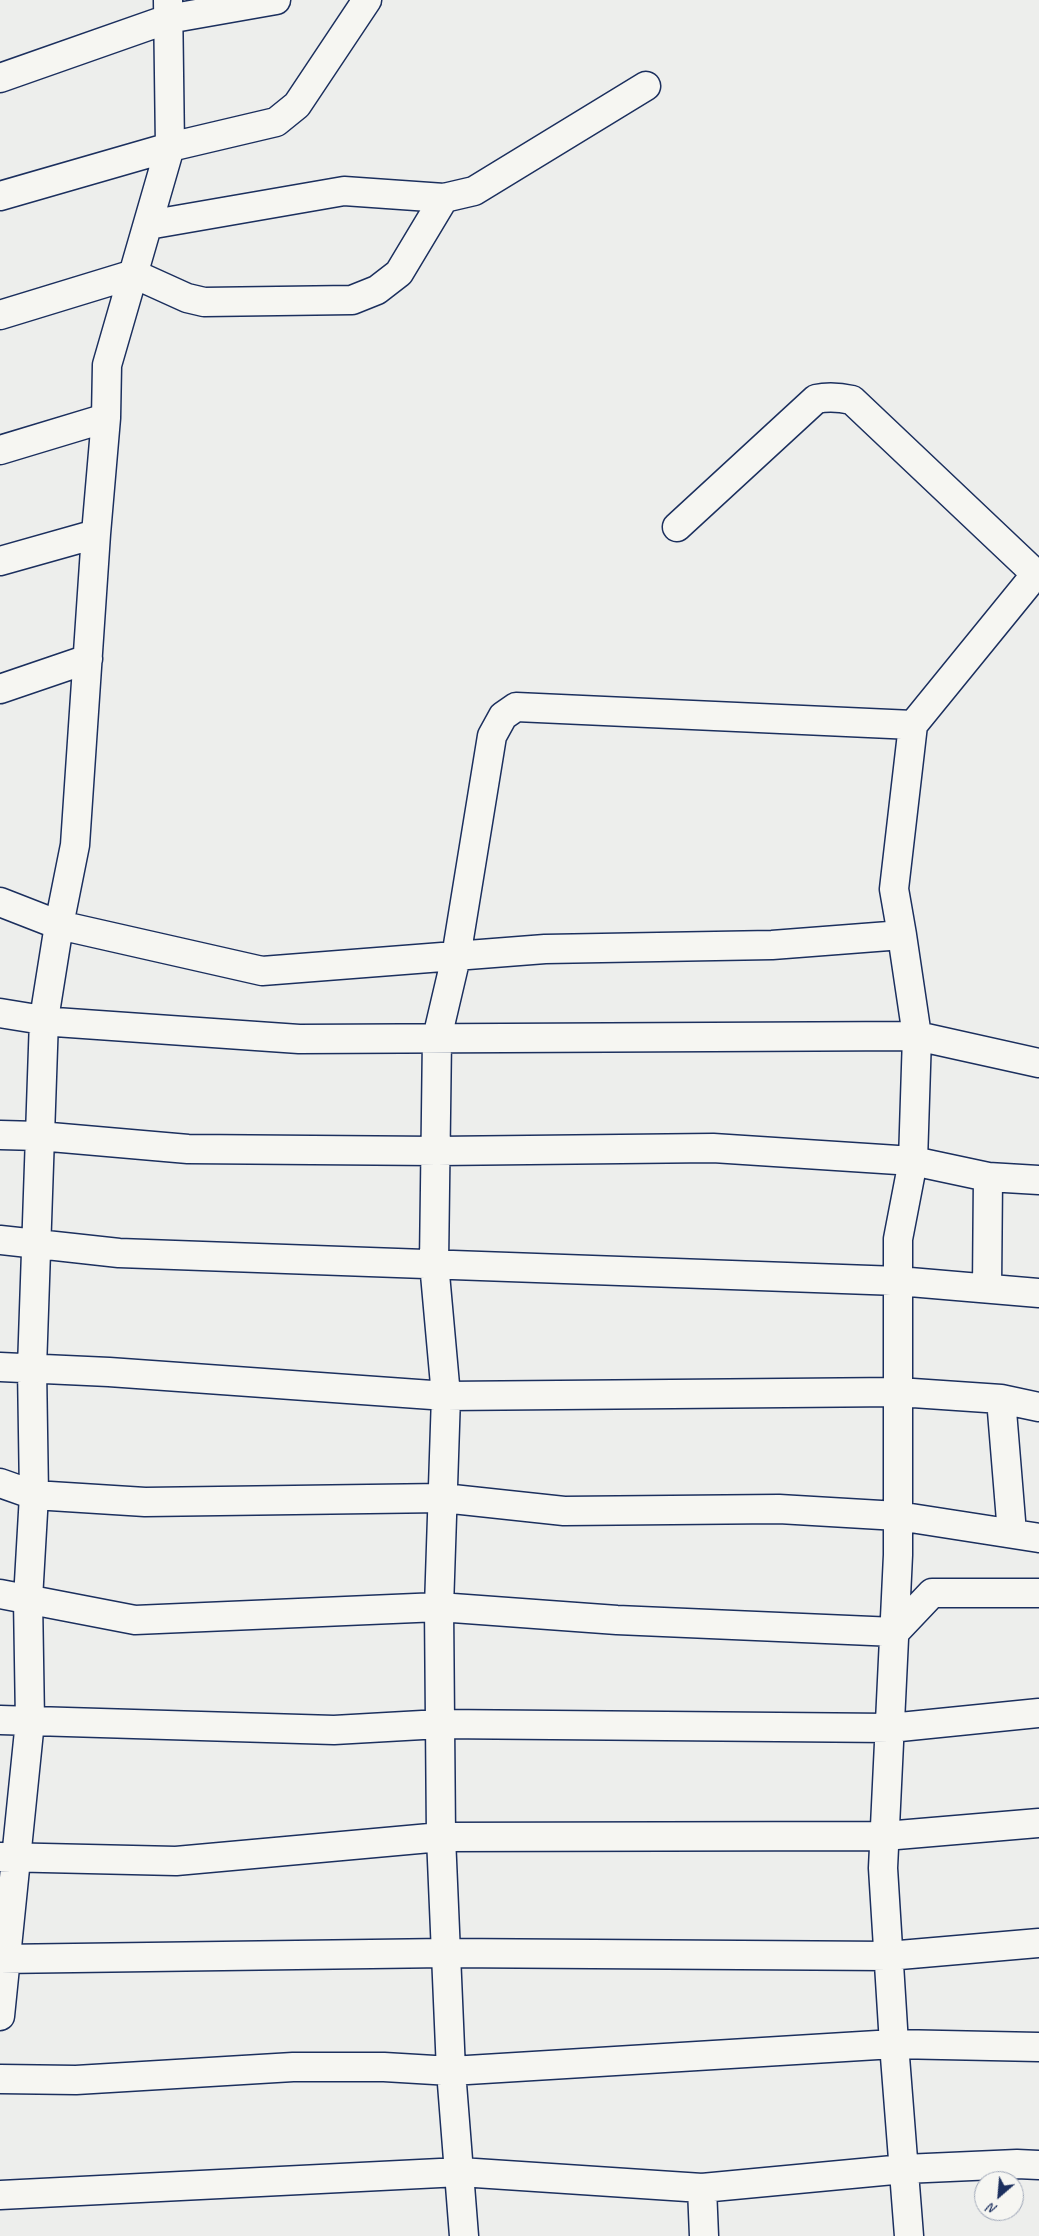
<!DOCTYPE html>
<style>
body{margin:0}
#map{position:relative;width:1039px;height:2236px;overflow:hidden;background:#edeeec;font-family:Caveat,sans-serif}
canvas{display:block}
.north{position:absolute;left:974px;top:2171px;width:50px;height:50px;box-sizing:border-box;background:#f6f6f2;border:1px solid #9ea6b7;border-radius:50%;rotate:207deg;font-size:14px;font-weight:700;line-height:20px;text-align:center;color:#1b2f5e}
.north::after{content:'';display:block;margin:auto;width:18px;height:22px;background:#1b2f5e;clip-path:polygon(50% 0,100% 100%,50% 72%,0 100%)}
</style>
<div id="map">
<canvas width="1039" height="2236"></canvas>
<div class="north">N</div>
</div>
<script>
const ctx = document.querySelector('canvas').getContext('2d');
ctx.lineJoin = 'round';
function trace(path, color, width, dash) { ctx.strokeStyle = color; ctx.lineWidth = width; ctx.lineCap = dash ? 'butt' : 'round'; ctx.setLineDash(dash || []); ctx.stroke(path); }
const minor = new Path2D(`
 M0,78l168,-59 108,-19
 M0,196l170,-49 106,-25 21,-17 70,-105
 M148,225l196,-34 100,7 30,-7 172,-105
 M0,315l134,-41 53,24 17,4 148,-2 25,-10 22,-17 45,-75
 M0,450l106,-32
 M677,527l139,-128c13,-3 23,-2 36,1l187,177
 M0,561l96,-27
 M0,689l88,-30
 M0,902l59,23 203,46 283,-22 227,-4 130,-10 15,101 -4,125 -15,78v316l-15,313 11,176 15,192
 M902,935l-8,-46 19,-164 118,-145 8,-3
 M0,1013l55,9 244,17 618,-3 122,27
 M0,1135l39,1 149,13 249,2 276,-3 200,13 75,16 51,3
 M0,1240l119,13 779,28 141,12
 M987,1288l1,-111
 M0,1367l109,5 337,24 452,-4 103,7 38,8
 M1001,1399l11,134
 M0,1483l34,12 111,7 298,-4 121,13 215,-2 119,7 141,22
 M0,1594l135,26 304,-13 178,13 278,12 37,-39h107
 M0,1720l334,10 106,-6 450,4 149,-15
 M0,1857l176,4 265,-24 444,-1 154,-13
 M0,1959l445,-6 443,3 151,-13
 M0,2016l30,-295 -2,-122 6,-104 -2,-127 12,-349 15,-94 16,-80 21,-311 10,-116 1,-53 63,-218 -2,-147
 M0,2079l76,1 217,-13h91l67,4 443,-27 145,3
 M702,2188l2,48
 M0,2195l460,-23 242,16 202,-19 113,-5 22,1
 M464,2236l-13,-165 -10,-234 -2,-230 7,-211 -12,-133 3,-225 19,-81 36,-221 11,-20 13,-9 397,18`);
trace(minor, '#1b2f5e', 31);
trace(minor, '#f6f6f2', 28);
</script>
